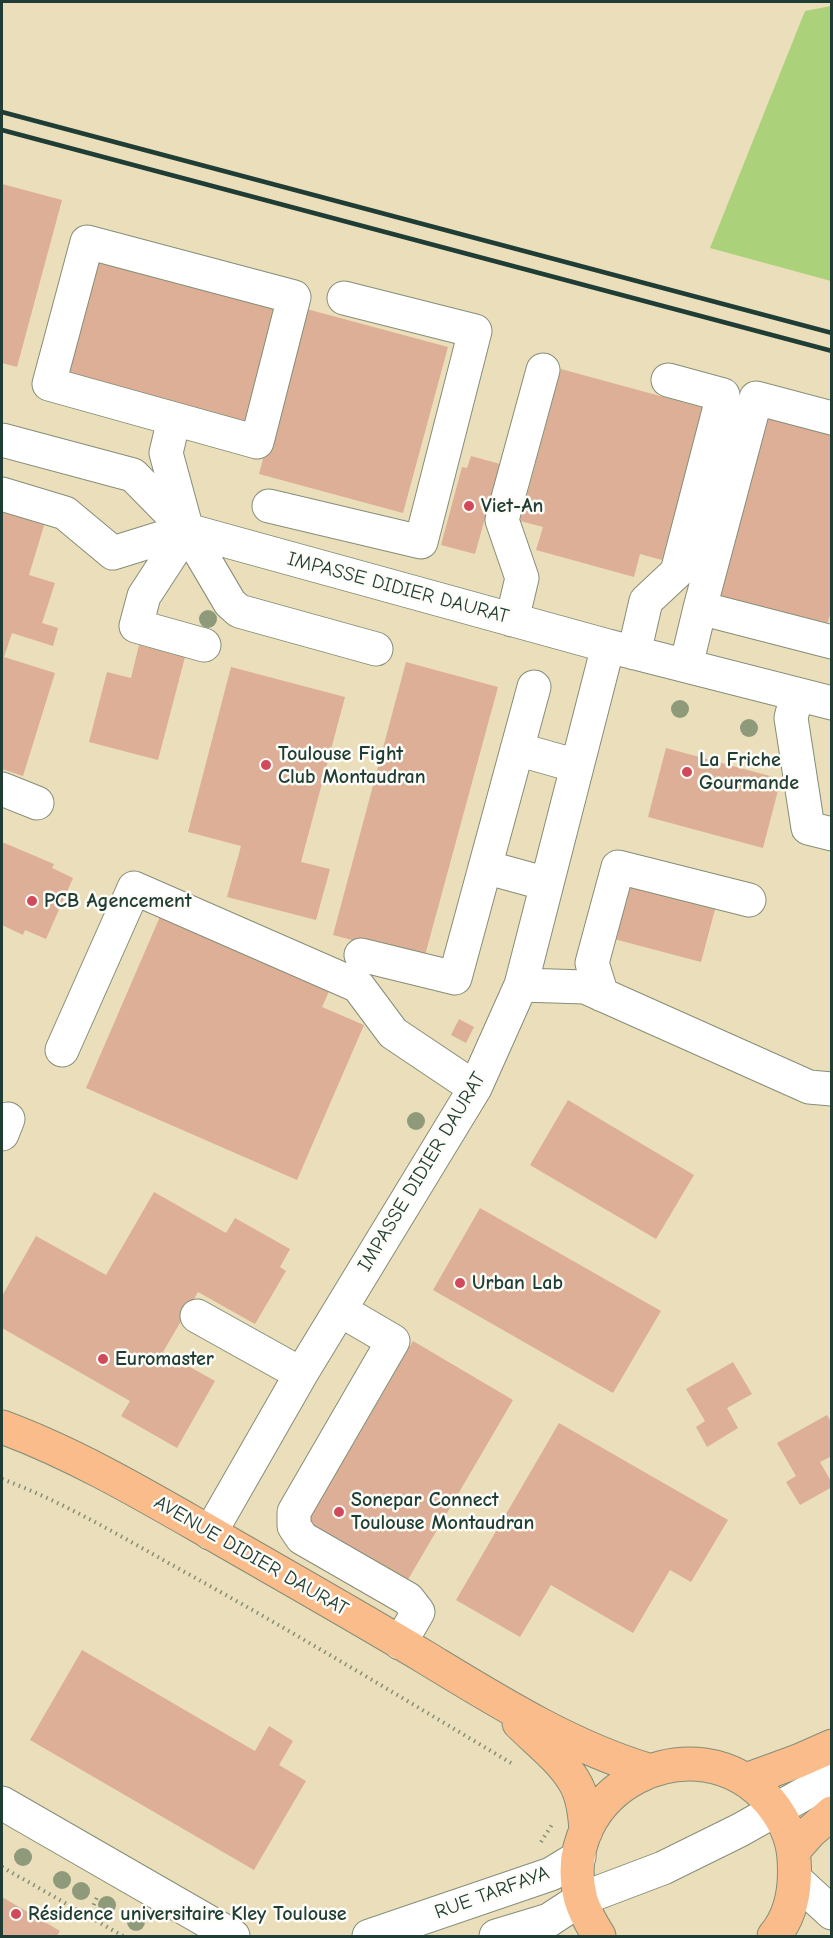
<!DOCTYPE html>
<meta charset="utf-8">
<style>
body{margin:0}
#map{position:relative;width:833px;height:1938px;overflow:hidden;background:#ebdeba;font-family:"Comic Neue",sans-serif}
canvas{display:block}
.frame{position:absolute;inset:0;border:3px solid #1f3d34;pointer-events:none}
</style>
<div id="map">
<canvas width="833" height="1938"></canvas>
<div class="frame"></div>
</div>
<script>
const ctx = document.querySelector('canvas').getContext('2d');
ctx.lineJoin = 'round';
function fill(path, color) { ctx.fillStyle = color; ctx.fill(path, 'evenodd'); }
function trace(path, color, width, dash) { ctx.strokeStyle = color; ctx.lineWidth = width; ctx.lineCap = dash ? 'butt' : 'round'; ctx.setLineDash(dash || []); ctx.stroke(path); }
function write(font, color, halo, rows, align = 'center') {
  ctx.font = font + ' "Comic Neue",sans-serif'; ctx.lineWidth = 5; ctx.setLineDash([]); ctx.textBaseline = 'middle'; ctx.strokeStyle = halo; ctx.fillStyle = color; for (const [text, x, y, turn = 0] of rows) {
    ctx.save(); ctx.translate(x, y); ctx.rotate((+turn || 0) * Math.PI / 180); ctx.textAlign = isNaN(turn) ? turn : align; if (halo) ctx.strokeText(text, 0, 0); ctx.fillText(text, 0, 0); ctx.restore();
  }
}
const green = new Path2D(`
 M831,6h1l-1,275 -121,-33 95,-237z`);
const building = new Path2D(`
 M2,184l60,16 -45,167 -15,-4z
 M95,259l186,50 -31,114 -186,-50z
 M303,308l145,39 -45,166 -144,-39z
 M561,369l143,39 -42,152 -22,-6 -6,23 -98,-27 7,-23 -23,-6z
 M765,413l67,18v178l-6,19 -111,-30z
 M471,456l29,8 -25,90 -34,-9 21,-78 5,1z
 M2,505l44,14 -17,56 26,8 -13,40 16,5 -5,18 -41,-13 -8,24 51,16 -32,103 -21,-7z
 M139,645l46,12 -27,103 -69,-18 18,-70 24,6z
 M406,662l92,25 -74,272 -91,-24z
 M231,667l114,30 -44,165 29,7 -14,51 -89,-23 14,-51 -53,-14z
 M666,748l115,31 -18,69 -115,-31z
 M2,842l52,22 -2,4 21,10 -27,61 -21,-9 -2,5 -21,-10z
 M630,879l87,23 -16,60 -87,-23z
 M162,912l170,73 -10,22 42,18 -67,155 -211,-92z
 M459,1019l15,8 -8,16 -15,-8z
 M568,1100l126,75 -38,64 -126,-74z
 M154,1192l72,41 9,-15 55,31 -10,18 6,4 -31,53 -57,-32 -35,60 52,29 -38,67 -56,-32 9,-15 -128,-73v-32l34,-60 70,39z
 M480,1208l181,103 -48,82 -180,-103z
 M413,1341l100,59 -107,183 -100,-58z
 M733,1362l19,32 -25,14 11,20 -31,19 -11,-20 9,-6 -19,-32z
 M827,1415l5,8v33l-12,6 12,21v4l-32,18 -14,-23 10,-6 -19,-33z
 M559,1423l169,97 -37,62 -21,-12 -37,63 -82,-48 -31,52 -64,-37z
 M82,1650l173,101 14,-25 24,15 -14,24 27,16 -52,89 -224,-130z
 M2,1897l58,34 -3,5h-55z`);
const path = new Path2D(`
 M2,1479c59,22 115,55 170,86 115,63 227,131 339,198
 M541,1842l12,-19
 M2,1867l121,69
 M89,1916l9,-21`);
const minor = new Path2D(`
 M87,242l207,55 -37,145 -208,-58z
 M832,418l-76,-20 -56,210 132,34
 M174,419l-8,34 21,77 -43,66 -8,30 68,19
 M2,440l131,35 54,55 43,73 9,8 137,38
 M2,494l63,19 48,40 74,-23
 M269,506l152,36 54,-211 -131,-33
 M187,530l421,116
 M512,620l10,-42 -20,-58 41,-150
 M634,653l12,-52 31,-29 46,-177 -55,-15
 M686,666l14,-58
 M797,694l-6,24 17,110 24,6
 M517,749l60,17
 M2,789l35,14
 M485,867l62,17
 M361,955l94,23 79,-291
 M521,985l64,2 224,100 23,2
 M602,995l-10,-32 26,-96 131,33
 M62,1050l72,-162 224,98 35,47 82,55
 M2,1134l6,-15
 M340,1310l53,31 -99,171v14l8,12 106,61 10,13 -18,31
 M197,1316l104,58
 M210,1533l91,-159 174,-286 46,-103 87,-339 224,57
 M2,1803l231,133
 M796,1880l36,33
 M369,1936l182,-62 28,-17
 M496,1936l53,-16 32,-21 82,-31 77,-38 92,-52`);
const major = new Path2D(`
 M2,1427c73,27 141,67 209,106 71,41 142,81 212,123 71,43 145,90 225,114
 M519,1723c18,18 42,36 55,58 9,14 11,33 12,50
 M746,1780l52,-19 34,-15
 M794,1850l16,-18 22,-19
 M599,1936c-7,-11 -14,-23 -18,-36 -29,-110 115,-185 189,-98 13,16 23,36 24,57 2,27 -2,56 -20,77`);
const rail = new Path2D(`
 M2,112l830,221
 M2,130l830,221`);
const trees = [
 [208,619],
 [680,709],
 [749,728],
 [416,1121],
 [23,1857],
 [62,1880],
 [81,1891],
 [107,1905],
 [136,1922]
];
const markers = [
 [469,506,6,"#d1495b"],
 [266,765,6,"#d1495b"],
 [687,772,6,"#d1495b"],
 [32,901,6,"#d1495b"],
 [460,1283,6,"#d1495b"],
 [103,1359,6,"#d1495b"],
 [339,1512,6,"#d1495b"],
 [16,1914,6,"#d1495b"]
];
const poiNames = [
 ["Viet-An",481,506],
 ["Toulouse Fight",278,754],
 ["Club Montaudran",278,777],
 ["La Friche",699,760],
 ["Gourmande",699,783],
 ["PCB Agencement",44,901],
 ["Urban Lab",472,1283],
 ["Euromaster",115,1359],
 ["Sonepar Connect",351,1500],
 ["Toulouse Montaudran",351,1523],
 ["Résidence universitaire Kley Toulouse",28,1914]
];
const streetNames = [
 ["IMPASSE DIDIER DAURAT",398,588,15],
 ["IMPASSE DIDIER DAURAT",422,1172,-59],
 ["AVENUE DIDIER DAURAT",251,1556,30],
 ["RUE TARFAYA",492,1893,-20]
];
fill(green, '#abd17b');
fill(building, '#ddaf97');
trace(minor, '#858e77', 35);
trace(major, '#858e77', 35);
trace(path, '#858e77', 4, [1.5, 4.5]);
trace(minor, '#fff', 33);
trace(major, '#fabc8b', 33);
trace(rail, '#1f3d34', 4.5);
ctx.fillStyle = '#8e9a7a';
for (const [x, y] of trees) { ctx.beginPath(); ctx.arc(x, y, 9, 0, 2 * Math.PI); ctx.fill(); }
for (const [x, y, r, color] of markers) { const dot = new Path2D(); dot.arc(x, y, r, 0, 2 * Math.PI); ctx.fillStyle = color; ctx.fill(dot); trace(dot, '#fdfcf7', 2); }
write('bold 20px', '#1f3d34', '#fdfcf7', poiNames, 'left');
write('20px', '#1f3d34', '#fdfcf7', streetNames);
</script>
